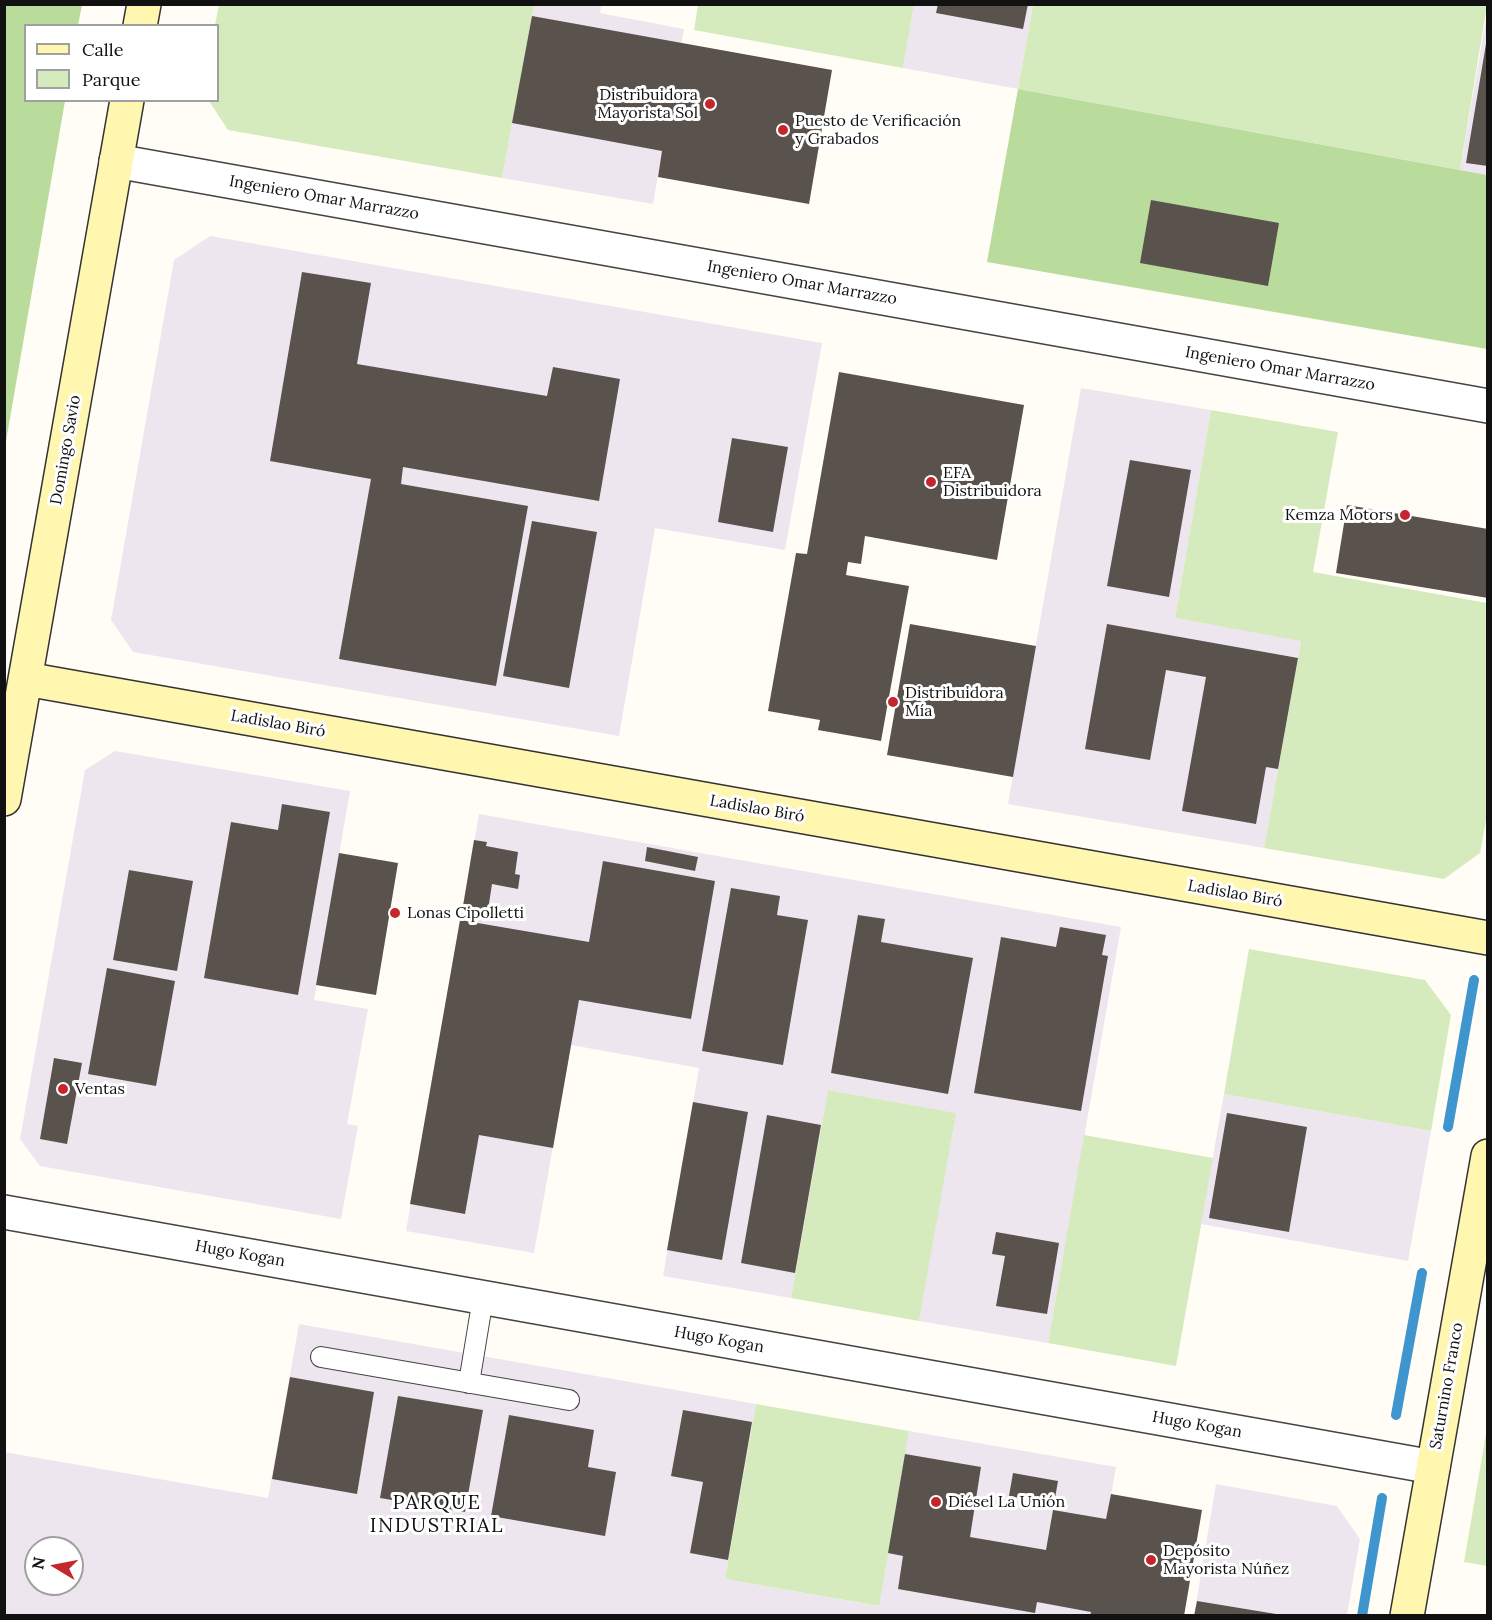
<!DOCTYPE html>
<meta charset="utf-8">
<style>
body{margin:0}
#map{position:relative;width:1492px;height:1620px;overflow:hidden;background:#fffdf5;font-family:Lora,serif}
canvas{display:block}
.frame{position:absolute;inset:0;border:6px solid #111;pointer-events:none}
.legend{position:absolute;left:24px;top:24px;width:195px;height:78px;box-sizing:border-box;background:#fff;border:2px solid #a0a0a0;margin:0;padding:8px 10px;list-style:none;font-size:18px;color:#111}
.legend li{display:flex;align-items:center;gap:12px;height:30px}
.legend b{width:30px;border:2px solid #a0a0a0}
.north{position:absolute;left:24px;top:1536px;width:60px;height:60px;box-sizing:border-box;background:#fff;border:2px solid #a0a0a0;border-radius:50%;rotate:280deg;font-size:16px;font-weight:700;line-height:24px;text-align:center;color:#111}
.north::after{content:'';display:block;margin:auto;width:21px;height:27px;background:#c4262e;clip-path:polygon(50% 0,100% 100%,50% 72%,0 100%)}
</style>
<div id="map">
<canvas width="1492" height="1620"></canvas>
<div class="frame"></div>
<ul class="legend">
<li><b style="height:8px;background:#fff6b0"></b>Calle</li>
<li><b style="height:16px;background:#d5ebbd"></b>Parque</li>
</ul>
<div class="north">N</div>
</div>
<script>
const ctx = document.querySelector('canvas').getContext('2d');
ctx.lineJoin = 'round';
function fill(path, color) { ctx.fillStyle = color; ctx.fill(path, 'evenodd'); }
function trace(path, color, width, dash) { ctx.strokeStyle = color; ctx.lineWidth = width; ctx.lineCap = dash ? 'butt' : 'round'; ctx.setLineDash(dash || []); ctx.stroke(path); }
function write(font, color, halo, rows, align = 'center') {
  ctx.font = font + ' Lora,serif'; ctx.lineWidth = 6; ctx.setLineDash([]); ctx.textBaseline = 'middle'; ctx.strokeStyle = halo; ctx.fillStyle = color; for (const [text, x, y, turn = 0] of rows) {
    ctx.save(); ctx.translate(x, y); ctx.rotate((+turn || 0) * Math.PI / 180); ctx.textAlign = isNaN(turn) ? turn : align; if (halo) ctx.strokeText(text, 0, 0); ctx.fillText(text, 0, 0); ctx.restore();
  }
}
const industrial = new Path2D(`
 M534,5h67l-1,8 84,16 -31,175 -151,-26z
 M914,5h119l-15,84 -115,-21z
 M1487,13v162l-27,-5z
 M210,236l612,107 -37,207 -130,-22 -36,208 -486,-84 -22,-32 63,-360z
 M1081,388l130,22 -36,208 126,22 -37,208 -256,-44z
 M115,751l235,40 -36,209 54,9 -21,115 11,2 -17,93 -301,-53 -20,-27 65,-369z
 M479,814l642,113 -73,416 -129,-22 36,-208 -127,-23 -37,208 -128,-22 36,-208 -128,-23 -37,208 -128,-22z
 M1224,1094l207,37 -23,130 -207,-37z
 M299,1324l457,80 -31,175 153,27 31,-175 207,36 -26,148 -1085,1 -1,-164 264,46zM36,1548h36v36h-36z
 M1216,1484l121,22 23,33 -13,76 -153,1z`);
const green = new Path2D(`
 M219,5h315l-32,173 -274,-48 -19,-29 9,-1v-74l-3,-1z
 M698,5v-1l216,1 -11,63 -209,-38z
 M1033,5h454l-27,165 -442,-81z
 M1211,410l127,22 -25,140 174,31 1,206 -8,44 -36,26 -180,-31 37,-207 -126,-23z
 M1249,949l176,31 26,35 -20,116 -207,-37z
 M828,1090l128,23 -37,208 -128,-23z
 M1084,1135l129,23 -37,208 -128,-23z
 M756,1404l153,27 -30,175 -154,-27z
 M1487,1428v138l-23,-4z`);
const forest = new Path2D(`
 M5,4l77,1 -4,20 -52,1v74l39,1 -60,346z
 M1018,89l469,86v174l-500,-87z`);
const stream = new Path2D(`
 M1448,1127l26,-147
 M1396,1415l26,-142
 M1362,1616l20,-118`);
const building = new Path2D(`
 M938,4h90l-5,25 -87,-16z
 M532,16l300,54 -23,134 -151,-27 4,-26 -150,-28z
 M1486,44h2v122l-22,-3z
 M1151,200l128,23 -11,63 -128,-23z
 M302,272l69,11 -14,81 190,32 6,-29 67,12 -21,122 -196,-34 -2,17 127,22 -32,180 -157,-27 32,-180 -101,-18z
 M839,372l185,33 -27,155 -132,-24 -4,28 -13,-2 -2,13 63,11 -28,155 -63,-11 2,-10 -52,-9 28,-158 11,1z
 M732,438l56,9 -15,85 -55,-10z
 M1130,460l61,10 -22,127 -62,-11z
 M1347,505l141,24v69l-152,-25z
 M532,521l65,11 -28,156 -66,-12z
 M910,624l126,22 -23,131 -126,-22z
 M1107,624l191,34 -20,111 -12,-2 -10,57 -74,-13 24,-134 -40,-7 -16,90 -65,-11z
 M282,804l48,8 -32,183 -94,-17 27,-156 47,8z
 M474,840l13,2 -1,4 32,6 -3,22 5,1 -2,14 -26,-5 -4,26 -25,-4z
 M647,847l51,10 -3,14 -50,-10z
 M339,853l59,10 -22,132 -60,-10z
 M603,861l112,20 -24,138 -112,-19 -26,148 -74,-13 -14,79 -55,-10 50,-284 129,22z
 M129,870l64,11 -16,90 -64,-11z
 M731,888l49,8 -3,19 31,5 -25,145 -81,-14z
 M858,915l27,4 -4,23 92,16 -25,136 -117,-21z
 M1060,927l46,8 -4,20 6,1 -27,155 -107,-18 27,-156 55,10z
 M107,968l68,13 -19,105 -68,-12z
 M54,1058l28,5 -15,81 -27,-5z
 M693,1102l55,10 -26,148 -55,-10z
 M1227,1113l80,14 -18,105 -80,-14z
 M767,1115l54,10 -26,148 -54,-10z
 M996,1232l63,11 -12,71 -51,-8 9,-50 -13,-2z
 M290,1377l84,15 -17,102 -85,-15z
 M398,1396l85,14 -18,102 -85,-14z
 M683,1410l69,12 -24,138 -38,-7 13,-71 -32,-6z
 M509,1415l85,15 -6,37 28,5 -11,64 -114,-20z
 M905,1454l76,13 -11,70 76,13 7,-40 53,9 5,-25 91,16 -18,106h-94l1,-4 -54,-10 -2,11 -137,-24 5,-33 -15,-3z
 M1013,1473l45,8 -4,23 -45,-8z
 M1197,1601l79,13v2h-82z`);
const lane = new Path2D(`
 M321,1357l248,43
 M469,1383l14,-85`);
const street = new Path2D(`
 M116,161l1372,245
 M4,1212l1429,255`);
const secondary = new Path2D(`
 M140,26l4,-22
 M26,679l1462,259
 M4,799l123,-699
 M1407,1616l81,-460`);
const markers = [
 [710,104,6,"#c4262e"],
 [783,130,6,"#c4262e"],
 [931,482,6,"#c4262e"],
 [1405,515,6,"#c4262e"],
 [893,702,6,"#c4262e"],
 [395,913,6,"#c4262e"],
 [63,1089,6,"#c4262e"],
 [936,1502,6,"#c4262e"],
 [1151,1560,6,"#c4262e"]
];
const poiNames = [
 ["Distribuidora",698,95,"right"],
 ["Mayorista Sol",698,113,"right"],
 ["Puesto de Verificación",795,121],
 ["y Grabados",795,139],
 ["EFA",943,473],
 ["Distribuidora",943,491],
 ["Kemza Motors",1393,515,"right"],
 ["Distribuidora",905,693],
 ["Mía",905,711],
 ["Lonas Cipolletti",407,913],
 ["Ventas",75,1089],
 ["Diésel La Unión",948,1502],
 ["Depósito",1163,1551],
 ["Mayorista Núñez",1163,1569]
];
const streetNames = [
 ["Ingeniero Omar Marrazzo",324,198,10],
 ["Ingeniero Omar Marrazzo",802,283,10],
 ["Ingeniero Omar Marrazzo",1280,369,10],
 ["Domingo Savio",66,450,-80],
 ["Ladislao Biró",278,724,10],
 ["Ladislao Biró",757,809,10],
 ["Ladislao Biró",1235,894,10],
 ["Hugo Kogan",240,1254,10],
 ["Hugo Kogan",719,1340,10],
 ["Saturnino Franco",1447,1386,-80],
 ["Hugo Kogan",1197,1425,10]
];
const quarterNames = [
 ["PARQUE",437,1503],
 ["INDUSTRIAL",437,1526]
];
fill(industrial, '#eee6ef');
fill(green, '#d5ebbd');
fill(forest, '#b9dc9c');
trace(stream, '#3f96cf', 10);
fill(building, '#5a524d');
trace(lane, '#444', 22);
trace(street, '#444', 36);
trace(secondary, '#333', 36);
trace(lane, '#fff', 20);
trace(street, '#fff', 33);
trace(secondary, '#fff6b0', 33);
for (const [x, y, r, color] of markers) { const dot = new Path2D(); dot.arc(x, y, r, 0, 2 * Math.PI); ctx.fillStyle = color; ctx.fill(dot); trace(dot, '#fff', 2); }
write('16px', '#111', '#fff', poiNames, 'left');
write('16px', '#111', '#fff', streetNames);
ctx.letterSpacing = '1.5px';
write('20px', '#111', '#fff', quarterNames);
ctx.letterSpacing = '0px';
</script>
